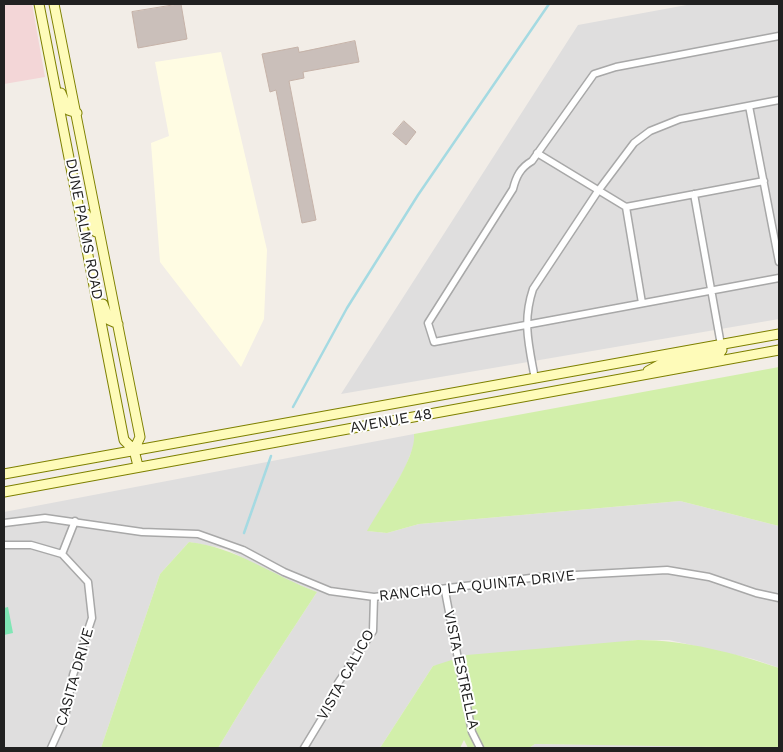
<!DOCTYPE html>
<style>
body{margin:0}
#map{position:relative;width:783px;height:752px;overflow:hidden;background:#f2ede7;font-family:"Work Sans",sans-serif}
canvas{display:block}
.frame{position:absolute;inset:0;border:5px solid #212121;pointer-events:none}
</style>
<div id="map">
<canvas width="783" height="752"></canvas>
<div class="frame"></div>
</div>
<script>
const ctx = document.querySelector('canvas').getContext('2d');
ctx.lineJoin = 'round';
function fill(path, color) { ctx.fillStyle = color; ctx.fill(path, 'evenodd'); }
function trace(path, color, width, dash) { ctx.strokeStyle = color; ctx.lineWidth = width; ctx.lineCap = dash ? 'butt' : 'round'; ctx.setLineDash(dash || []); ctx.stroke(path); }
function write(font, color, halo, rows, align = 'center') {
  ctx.font = font + ' "Work Sans",sans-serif'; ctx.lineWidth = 4; ctx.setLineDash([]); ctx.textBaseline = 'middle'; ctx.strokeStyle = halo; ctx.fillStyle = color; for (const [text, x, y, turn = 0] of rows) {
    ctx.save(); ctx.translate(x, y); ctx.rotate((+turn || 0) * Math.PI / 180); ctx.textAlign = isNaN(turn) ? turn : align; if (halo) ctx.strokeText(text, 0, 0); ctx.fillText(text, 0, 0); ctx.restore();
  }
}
const residential = new Path2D(`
 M692,4h87v315l-438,75 237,-369z
 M414,434l1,9 -11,27 -36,61 19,2 32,-9 261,-23 99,25v142l-26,-9 -84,-19h-31l-205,26 -53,82h-162l37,-61 62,-95 -38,-15 -53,-28 -37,-7 -29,32 -59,174h-97v-236z
 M535,744l167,2 8,2h-181z`);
const commercial = new Path2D(`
 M4,4h28l13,73 -41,7z`);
const education = new Path2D(`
 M221,52l46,198 -3,69 -23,48 -81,-105 -9,-119 18,-7 -14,-74z`);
const grass = new Path2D(`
 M779,367v159l-99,-25 -261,23 -32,9 -20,-2c13,-24 50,-73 47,-97z
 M189,542c47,5 84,34 128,50l-62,95 -37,61h-117l59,-174z
 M638,640c48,0 96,13 141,28v80l-244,-4 -6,4h-61l-4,-8 -4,8h-80l53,-82 34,-11z`);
const pitch = new Path2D(`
 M8,607l5,26 -9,2v-27z`);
const stream = new Path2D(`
 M293,407l54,-99 71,-113 131,-191
 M244,533l27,-77`);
const building = new Path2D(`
 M181,4l6,35 -49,9 -6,-36z
 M355,41l4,21 -56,10 1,6 -15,3 27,139 -14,3 -26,-133 -6,2 -8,-38 36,-7 1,5z
 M404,121l12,11 -10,13 -13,-11z`);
const street = new Path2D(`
 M779,36l-163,31 -22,7 -62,87c-12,7 -16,16 -19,28l-85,134 6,19 345,-64
 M749,106l30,156
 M537,153l89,54 138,-26
 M694,194l27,151
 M626,207l16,96
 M535,379c-6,-33 -13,-57 -2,-90l65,-98 36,-48 16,-12 30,-12 99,-19
 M4,523l41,-5 97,14 56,2 45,16 41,22 46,19 44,6 165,-20 128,-7 42,7 47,16 23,5
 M4,545h27l31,9 26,28 4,36 -19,57 -8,42 -14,31
 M62,554l13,-33
 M445,591l27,141 8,16
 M304,748l20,-33 14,-32 35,-52 1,-34`);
const secondary = new Path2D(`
 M39,4l85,436 10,10 4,16
 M54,4l86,433 -6,13
 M61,93l7,17 9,3
 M80,213l6,1 10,18
 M103,304l6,16 9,4
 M648,371l11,-6 60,-11 3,-4 -1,-5
 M4,474l775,-140
 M4,492l775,-142`);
const streetNames = [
 ["DUNE PALMS ROAD",84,229,79],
 ["AVENUE 48",391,421,-10],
 ["RANCHO LA QUINTA DRIVE",477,586,-6],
 ["VISTA ESTRELLA",461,670,78],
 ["VISTA CALICO",346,675,-61],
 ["CASITA DRIVE",75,677,-74]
];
fill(residential, '#dfdede');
fill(commercial, '#f3d6d7');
fill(education, '#fffce3');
fill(grass, '#d2efaa');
fill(pitch, '#80e6b5');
trace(stream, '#a5dae2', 2.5);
fill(building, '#cabfba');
trace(building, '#c5b2a8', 1);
trace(street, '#a8a8a8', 9);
trace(secondary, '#7e8000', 11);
trace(street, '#fff', 6);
trace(secondary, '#fefbb9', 9);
write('15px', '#212121', '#fff', streetNames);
</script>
